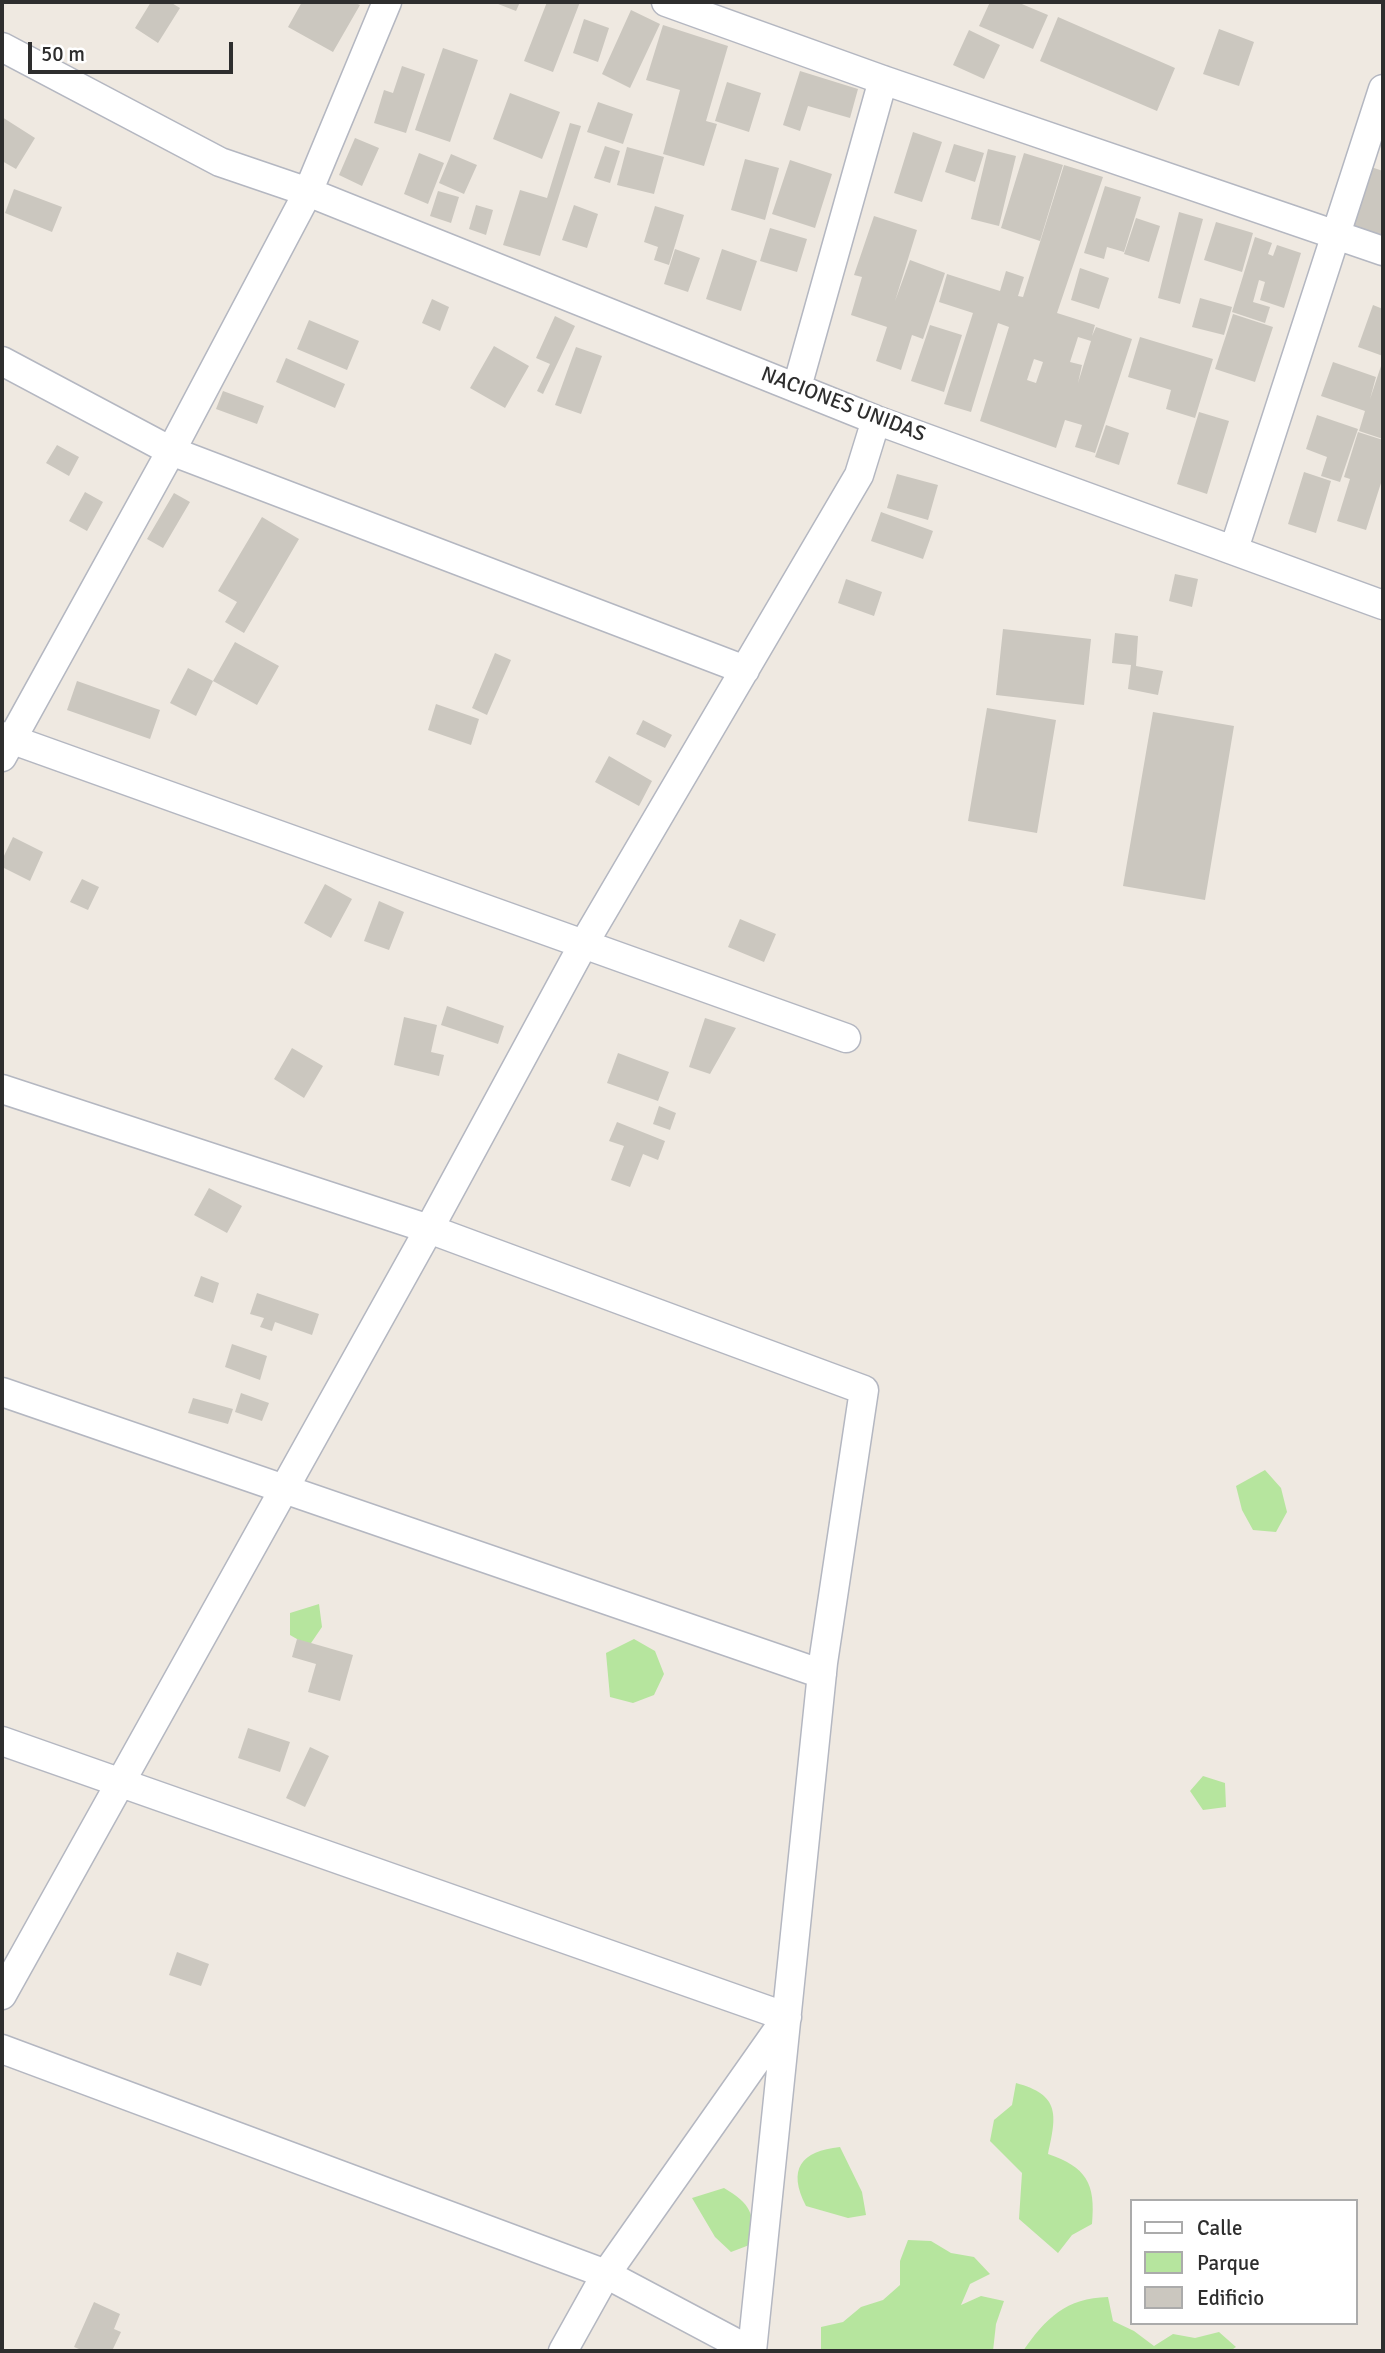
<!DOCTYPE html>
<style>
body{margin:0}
#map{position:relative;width:1385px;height:2353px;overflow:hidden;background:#efe9e1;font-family:Signika,sans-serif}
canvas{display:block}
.frame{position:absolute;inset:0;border:4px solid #2e2e2e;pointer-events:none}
.legend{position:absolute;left:1130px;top:2199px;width:228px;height:126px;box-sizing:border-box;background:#fff;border:2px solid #ababab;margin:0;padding:9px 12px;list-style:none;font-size:21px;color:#2e2e2e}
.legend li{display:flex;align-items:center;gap:14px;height:35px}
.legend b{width:35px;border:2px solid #ababab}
.scale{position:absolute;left:28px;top:42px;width:205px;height:32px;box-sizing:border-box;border:4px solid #2e2e2e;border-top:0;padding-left:9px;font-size:21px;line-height:24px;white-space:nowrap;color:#2e2e2e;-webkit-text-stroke:5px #fff;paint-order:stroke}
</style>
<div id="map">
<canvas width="1385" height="2353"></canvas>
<div class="frame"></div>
<ul class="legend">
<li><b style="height:9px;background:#fff"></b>Calle</li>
<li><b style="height:19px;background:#b6e59e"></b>Parque</li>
<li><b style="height:19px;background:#cbc7bf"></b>Edificio</li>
</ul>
<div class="scale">50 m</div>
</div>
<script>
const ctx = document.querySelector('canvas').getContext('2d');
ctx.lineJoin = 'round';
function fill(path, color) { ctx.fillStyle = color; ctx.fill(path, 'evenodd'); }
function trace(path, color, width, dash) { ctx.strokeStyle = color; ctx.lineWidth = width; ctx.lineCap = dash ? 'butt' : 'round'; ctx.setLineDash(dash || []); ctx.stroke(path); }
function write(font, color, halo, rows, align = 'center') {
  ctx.font = font + ' Signika,sans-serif'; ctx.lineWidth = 7; ctx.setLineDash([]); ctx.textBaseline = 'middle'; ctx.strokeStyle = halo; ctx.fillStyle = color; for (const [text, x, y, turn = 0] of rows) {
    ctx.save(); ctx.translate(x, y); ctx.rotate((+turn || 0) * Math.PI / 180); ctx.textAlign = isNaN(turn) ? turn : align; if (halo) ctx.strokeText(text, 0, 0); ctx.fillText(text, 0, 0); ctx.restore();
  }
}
const green = new Path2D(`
 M1265,1470l16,18 6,24 -11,20 -23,-2 -11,-20 -6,-24z
 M319,1604l3,23 -13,19 -19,-11v-22z
 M634,1639l21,12 9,23 -10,21 -21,8 -23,-6 -4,-44z
 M1203,1776l22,7 1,24 -23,3 -13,-19z
 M1016,2083c44,12 41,31 32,71 38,13 48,29 44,70l-20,11 -14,18 -39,-34 3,-46 -32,-32 4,-21 18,-15z
 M840,2147l22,45 4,23 -18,3 -42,-12c-19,-37 -5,-55 34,-59z
 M724,2188c27,16 31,26 28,56l-21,8 -16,-15 -23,-39z
 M908,2240l23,1 20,12 23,4 16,17 -20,10 -9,21 20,-9 23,5 -8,23 -3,27h-172v-24l22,-5 18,-15 22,-7 17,-15v-24z
 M1108,2297l5,24 21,10 20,15 19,-12 22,4 24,-6 17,15 -6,4h-207c23,-33 43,-53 85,-54z`);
const building = new Path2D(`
 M151,2h19l10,6 -22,35 -23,-15z
 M302,2h51l7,3 -27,47 -45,-25z
 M493,2h27l-4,9z
 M547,2h33l-27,70 -29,-11z
 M990,2h27l31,13 -15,34 -54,-23z
 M631,10l29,14 -30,64 -28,-14z
 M1058,17l117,51 -18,43 -117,-50z
 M584,19l25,9 -11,34 -25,-9z
 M663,25l65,21 -22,75 11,3 -13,42 -41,-12 17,-64 -34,-10z
 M1219,29l35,13 -15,44 -36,-12z
 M969,30l31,15 -16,34 -31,-14z
 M443,48l35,12 -28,82 -35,-12z
 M402,66l23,8 -19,59 -32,-10 10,-33 9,3z
 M800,71l58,18 -8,29 -42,-12 -8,25 -17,-6z
 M727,82l34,11 -12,39 -34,-11z
 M510,93l50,19 -18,47 -49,-20z
 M598,102l35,12 -10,30 -36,-12z
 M2,117l33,21 -19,31 -14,-8z
 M570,123l11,3 -41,130 -37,-11 17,-55 27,8z
 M913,132l29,10 -20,60 -28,-9z
 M355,138l24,10 -17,38 -23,-11z
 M954,144l30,9 -9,29 -30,-10z
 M605,146l15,5 -10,32 -16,-5z
 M627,147l37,10 -10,37 -37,-9z
 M988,149l28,7 -17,70 -28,-7z
 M419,153l25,10 -16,41 -24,-10z
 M1024,153l39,12 -23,76 -39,-13z
 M451,154l26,11 -13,29 -25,-11z
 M745,159l34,9 -14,52 -34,-10z
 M790,160l42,14 -17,54 -43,-14z
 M1064,165l39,12 -46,136 38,12 -3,11 4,-9 36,12 -37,114 -20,-6 7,-22 -17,-5 -9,28 -76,-27 29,-94 -11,-4 -27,89 -27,-8 29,-91 -34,-11 8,-28 53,17 6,-20 18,6 -6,19 5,1zM1078,337l13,4 -13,42 4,-18 -12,-3zM1034,359l9,3 -7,21 -9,-3z
 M1371,167l12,4v64l-31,-10z
 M1105,186l36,11 -17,55 -17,-5 -3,12 -20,-6z
 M14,189l48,18 -10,25 -47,-19z
 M438,191l21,6 -8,26 -21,-7z
 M476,205l17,5 -7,25 -17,-6z
 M574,205l24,9 -11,34 -25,-8z
 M655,206l29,9 -15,50 -15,-5 4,-13 -14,-5z
 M1179,212l24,7 -23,85 -22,-6z
 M874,216l43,14 -22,71 15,-41 35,13 -22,66 -11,-4 -11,35 -25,-9 11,-34 -36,-12 11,-38 -8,-2z
 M1136,218l24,8 -11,36 -25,-8z
 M1216,222l37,11 -11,39 -38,-12z
 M770,228l37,11 -10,33 -37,-11z
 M1255,237l17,6 -4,11 5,2 4,-11 24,8 -17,55 -24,-8 5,-18 -6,-2 -6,22 17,5 -5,16 -33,-11z
 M675,249l25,9 -12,34 -24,-8z
 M722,249l35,12 -16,50 -35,-12z
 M1080,268l29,10 -10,31 -28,-9z
 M1200,298l32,9 -8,28 -32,-8z
 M432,299l17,8 -9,24 -18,-8z
 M1373,305l10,4v47l-25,-9z
 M1233,314l40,13 -18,55 -40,-13z
 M555,316l20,10 -32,68 -6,-3 13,-27 -14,-6z
 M309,320l50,21 -12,29 -50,-21z
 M930,325l32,10 -18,57 -33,-11z
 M1140,337l73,22 -18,59 -29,-9 5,-19 -43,-13z
 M494,346l35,20 -24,42 -35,-20z
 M576,347l26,9 -21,58 -26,-9z
 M286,358l59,26 -10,24 -59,-26z
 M1383,360v79l-24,-8 6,-20 -44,-15 12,-34 43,15 -6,22z
 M223,391l41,15 -7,18 -41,-15z
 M1199,412l30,9 -22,73 -30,-10z
 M1317,415l41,14 -18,53 -19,-6 6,-19 -21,-8z
 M1106,425l23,8 -10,32 -24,-8z
 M1358,432l25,8v44l-2,-1 -15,47 -29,-9 13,-42 -6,-2z
 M57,445l22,12 -10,19 -23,-13z
 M1304,472l27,9 -15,52 -28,-9z
 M897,474l41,11 -10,35 -41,-12z
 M85,492l18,10 -16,29 -18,-10z
 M174,493l16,9 -27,46 -16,-9z
 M881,512l52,19 -10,28 -52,-18z
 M262,517l37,22 -55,94 -19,-11 12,-20 -19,-11z
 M1175,574l23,5 -6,28 -23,-6z
 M846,579l36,13 -8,24 -36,-13z
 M1003,629l88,10 -7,66 -88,-10z
 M1115,633l23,3 -2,30 27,5 -5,24 -30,-6 3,-24 -19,-2z
 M235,642l44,24 -22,39 -44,-24z
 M495,653l16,7 -24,55 -15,-7z
 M188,668l25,13 -17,35 -26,-13z
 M77,681l83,29 -10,29 -83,-29z
 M436,704l43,15 -8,26 -43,-15z
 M987,708l69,12 -19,113 -69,-12z
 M1153,712l81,14 -29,174 -82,-14z
 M643,720l29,15 -7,13 -29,-14z
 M609,756l43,25 -13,25 -44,-24z
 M13,837l30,15 -13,29 -28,-14v-7z
 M82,879l17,8 -11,23 -18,-8z
 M325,884l27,15 -21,39 -27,-15z
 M379,901l25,11 -15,38 -25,-9z
 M740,919l36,15 -12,28 -36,-15z
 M447,1006l57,20 -6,18 -57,-19z
 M404,1017l33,8 -6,27 13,3 -5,21 -45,-11z
 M705,1018l31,10 -26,46 -21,-7z
 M292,1048l31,18 -19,32 -30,-19z
 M618,1053l51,19 -11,29 -51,-18z
 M659,1106l17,7 -6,17 -17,-6z
 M617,1122l48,19 -7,19 -15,-6 -13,33 -19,-7 13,-34 -15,-5z
 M209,1188l33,18 -15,27 -33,-18z
 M201,1276l18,7 -6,20 -19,-7z
 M257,1293l62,21 -7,21 -37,-13 -3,9 -12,-4 4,-9 -14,-4z
 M232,1344l35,12 -7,24 -35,-13z
 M241,1393l28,10 -7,18 -27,-9z
 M193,1398l40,11 -5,15 -40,-11z
 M297,1639l56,16 -13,46 -32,-9 8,-28 -24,-7z
 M248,1728l42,14 -10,30 -42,-14z
 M310,1747l19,9 -24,51 -19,-9z
 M177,1952l32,12 -8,22 -32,-11z
 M94,2302l26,12 -6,15 7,3 -9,19h-28l-10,-4z`);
const minor = new Path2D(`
 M666,2l217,78 500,171
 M2,47l218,115 88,30 568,228 507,185
 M2,361l169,90 574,219
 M797,387l86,-307
 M1234,549l149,-460
 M2,736l844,302
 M2,757l169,-306 137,-259 79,-190
 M2,1089l427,140 435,161 -41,273 -71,688
 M2,1392l820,282
 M2,1741l785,276 -181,257 -43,77
 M2,1995l427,-766 154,-284 276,-470 17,-55
 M2,2049l604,225 145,77`);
const streetNames = [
 ["NACIONES UNIDAS",843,405,21]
];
fill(green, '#b6e59e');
fill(building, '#cbc7bf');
trace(minor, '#b4b7c1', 31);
trace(minor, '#fff', 28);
write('21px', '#2e2e2e', '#fff', streetNames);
</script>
